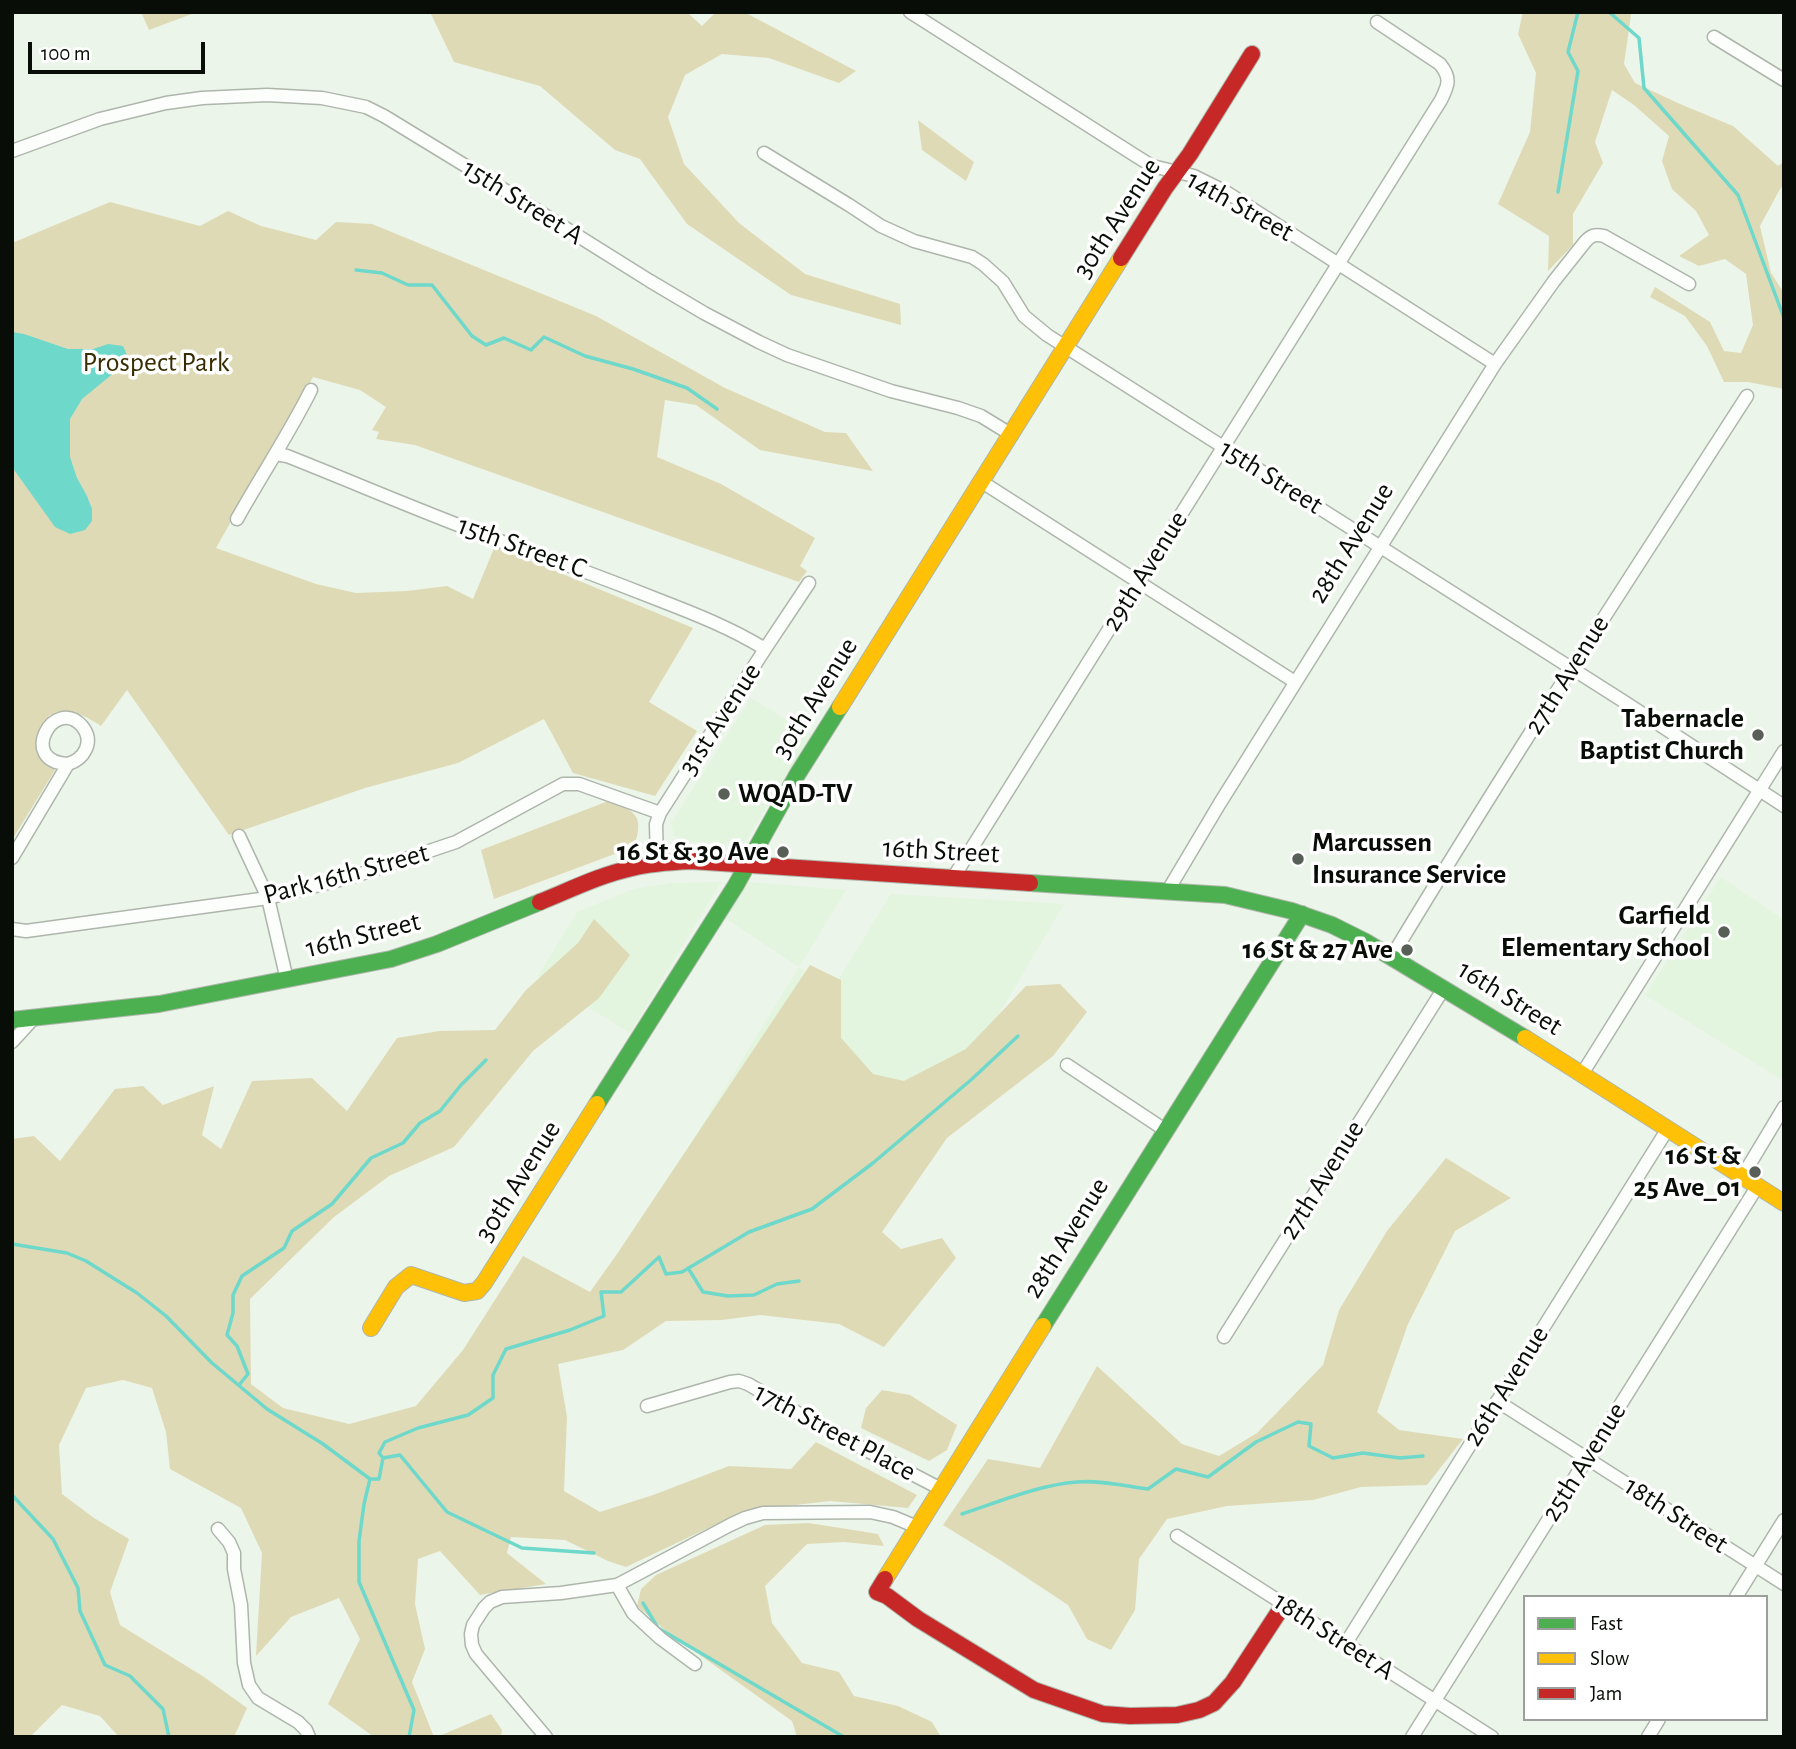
<!DOCTYPE html>
<style>
body{margin:0}
#map{position:relative;width:1796px;height:1749px;overflow:hidden;background:#ecf5e9;font-family:"Alegreya Sans",sans-serif}
canvas{display:block}
.frame{position:absolute;inset:0;border:14px solid #080e07;pointer-events:none}
.legend{position:absolute;left:1523px;top:1595px;width:245px;height:126px;box-sizing:border-box;background:#fff;border:2px solid #9c9f9c;margin:0;padding:9px 12px;list-style:none;font-size:21px;color:#080e07}
.legend li{display:flex;align-items:center;gap:14px;height:35px}
.legend b{width:35px;border:2px solid #9c9f9c}
.scale{position:absolute;left:28px;top:42px;width:177px;height:32px;box-sizing:border-box;border:4px solid #080e07;border-top:0;padding-left:9px;font-size:21px;line-height:24px;white-space:nowrap;color:#080e07;-webkit-text-stroke:5px #fff;paint-order:stroke}
</style>
<div id="map">
<canvas width="1796" height="1749"></canvas>
<div class="frame"></div>
<ul class="legend">
<li><b style="height:9px;background:#4caf50"></b>Fast</li>
<li><b style="height:9px;background:#ffc107"></b>Slow</li>
<li><b style="height:9px;background:#c62828"></b>Jam</li>
</ul>
<div class="scale">100 m</div>
</div>
<script>
const ctx = document.querySelector('canvas').getContext('2d');
ctx.lineJoin = 'round';
function fill(path, color) { ctx.fillStyle = color; ctx.fill(path, 'evenodd'); }
function trace(path, color, width, dash) { ctx.strokeStyle = color; ctx.lineWidth = width; ctx.lineCap = dash ? 'butt' : 'round'; ctx.setLineDash(dash || []); ctx.stroke(path); }
function write(font, color, halo, rows, align = 'center') {
  ctx.font = font + ' "Alegreya Sans",sans-serif'; ctx.lineWidth = 7; ctx.setLineDash([]); ctx.textBaseline = 'middle'; ctx.strokeStyle = halo; ctx.fillStyle = color; for (const [text, x, y, turn = 0] of rows) {
    ctx.save(); ctx.translate(x, y); ctx.rotate((+turn || 0) * Math.PI / 180); ctx.textAlign = isNaN(turn) ? turn : align; if (halo) ctx.strokeText(text, 0, 0); ctx.fillText(text, 0, 0); ctx.restore();
  }
}
const built = new Path2D(`
 M751,698l61,37 -68,109 -60,-2 -10,-7 -3,-12z
 M1721,877l63,43v161l-139,-86z
 M721,882l-91,151 -92,-57 39,-64 57,-23 38,-6z
 M748,882l98,8 -47,77 33,23 59,-96 173,10 -114,193 -298,110 147,-240 -74,-49z`);
const green = new Path2D(`
 M141,12h56l-48,18z
 M430,12h257l15,14 14,-14h28l112,59 -17,12 -70,-25 -47,-4 -37,21 -17,42 16,47 55,59 66,51 95,30 1,21 -110,-30 -104,-71 -47,-65 -25,-9 -75,-64 -86,-24z
 M1523,12h105l3,3 -7,49 11,19 45,21 53,22 45,40 6,-4v22l-4,5 -20,37 11,47 13,20v96l-36,-7h-24l-17,-36 -22,-30 -35,-19 5,-10 55,35 14,29 17,2 12,-28 -7,-51 -21,-15 -26,7 -20,-10 30,-21 -13,-24 -24,-22 -10,-28 7,-25 -35,-31 -22,-15 -17,52 8,21 -30,51v31l-25,26 1,-35 -51,-32 32,-72 6,-59 -18,-39z
 M918,120l56,42 -8,19 -44,-31z
 M110,202l90,24 28,-15 33,15 55,14 20,-18 36,2 224,92 129,72 100,44 21,1 27,38 -113,-21 -64,-45 -31,-5 -8,57 64,27 94,54 -15,28 7,5 -8,11 -384,-137 -39,-6 3,-7 -7,-2 14,-23 -26,-17 -47,-13 -97,171 100,36 40,9 51,-2 40,-5 26,13 22,-53 198,82 -44,74 48,29 -42,65 -82,-23 -29,-54 -86,44 -93,25 -136,47 -102,-145 -26,36c-20,-13 -26,-16 -51,-11l-14,20 4,22 15,13 -43,70v-597z
 M611,800c14,8 30,12 27,30 -1,10 -3,13 -10,19l-134,50 -13,-49z
 M594,919l36,36 -31,43 -66,53 -79,96 -65,29 -55,41 -84,82 1,85 32,24 66,16 67,-18 47,-56 60,-94 67,36 27,-38 193,-289 31,15v58l32,36 31,7 62,-32 60,-63 34,-2 27,28 -34,44 -106,82 -65,94 19,17 41,-11 14,20 -72,89 -45,-23 -79,-9 -38,5 -56,1 -43,29 -65,14 9,53 -3,74 36,21 53,-17 76,-29 62,3 25,-27 101,53 -9,13 -78,-7 -86,10 -118,56 -18,-6 -43,-21 -54,-3 -4,16 39,31 -66,11 -40,-44 -22,8 -3,45 10,45 -13,33 22,55h-60l-46,-33 32,-65 -21,-41 -48,19 -35,39 6,-103 -21,-45 -71,-39 -4,-37 -14,-44 -29,-8 -37,8 -27,57 3,49 32,24 35,21 -19,53 10,33 84,52 43,31 -13,29h-115l-19,-21 -38,-11 -32,32h-18v-598l22,-3 26,25 55,-72 28,-3 20,19 51,-19 -12,49 19,14 31,-68 60,-3 35,33 50,-73 42,-7 56,-1 31,-40 52,-47z
 M1446,1158l65,40 -56,33 -47,93 -31,88 22,18 64,9 -36,46 -66,2 -48,13 -86,6 -60,13 -28,40 -4,51 -24,40 -24,-11 -19,-34 -65,-43 -60,-37 45,-66 52,9 57,-102 85,78 37,12 38,-23 66,-68 16,-55 48,-79z
 M882,1390l28,5 47,30 -10,25 -18,11 -68,-33 5,-20z
 M809,1523l69,11 6,12 -40,-4 -37,2 -42,42 7,37 30,40 37,9 15,24 44,10 34,16 9,15h-144l-5,-16 -127,-91 -28,-24 4,-17 15,-14 109,-50z
 M491,1714l11,16 -1,7h-64z`);
const water = new Path2D(`
 M12,332l12,2 44,15h25l15,-5 15,2 4,9 -6,12 -39,32 -12,20v38l7,21 10,18 5,13v12l-7,9 -15,4 -15,-7 -43,-60z`);
const stream = new Path2D(`
 M1609,12l30,26 5,50 94,107 46,123
 M1558,192l20,-121 -10,-19 10,-40
 M356,270l26,3 26,12h24l40,51 14,9 18,-7 27,12 13,-13 41,19 48,13 54,19 30,21
 M12,1244l55,9 19,8 51,32 29,23 46,47 55,46 56,35 47,35h9l4,-21 17,-3 47,57 75,36 72,5
 M688,1268l15,24 25,4 26,-1 23,-11 22,-3
 M239,1385l9,-11 -11,-28 -10,-11 6,-22v-18l9,-19 42,-28 8,-17 40,-27 39,-46 32,-15 17,-20 20,-12 21,-26 25,-25
 M383,1458l-4,-5 6,-11 33,-14 50,-13 25,-17v-23l13,-26 64,-19 34,-14 -3,-24h20l38,-35 7,17 16,-2 67,-40 63,-23 61,-46 99,-84 46,-43
 M370,1479l-6,25 -5,37v41l55,128 -5,27
 M12,1495l41,44 25,49 2,23 25,54 25,11 33,33 6,28
 M962,1514c37,-12 76,-29 115,-32 23,-2 48,4 71,7l28,-20 32,8 48,-35 42,-20 13,2 -2,22 24,12 30,-5 37,5 23,-2
 M643,1603l15,25 186,109`);
const street = new Path2D(`
 M910,12l226,144 16,10 42,10 32,16 269,172
 M1714,37l70,43
 M12,151l88,-32 66,-16 36,-5 65,-3 55,3 44,9 18,9 95,58 171,107 54,32 55,29 28,13 104,36 67,17 23,8 31,19
 M764,153l85,52 32,21 33,15 58,16 11,7 20,18 21,34 23,19 576,366 161,105
 M275,454l12,2c76,30 151,63 227,90 49,17 97,35 145,54 36,14 72,28 106,49
 M982,482l313,200
 M237,519c24,-43 52,-85 74,-129
 M239,836l29,62 19,82
 M12,858l56,-94c16,-5 27,-22 14,-38 -28,-31 -65,36 -14,38
 M657,863l-1,-39 4,-11 105,-164 44,-66
 M953,878l488,-778c8,-16 10,-22 -1,-36l-63,-42
 M1167,892l53,-89 275,-439 59,-83 31,-39c6,-7 10,-8 19,-6l85,48
 M12,929l14,2 242,-33 87,-22 101,-34 107,-58h16l81,29
 M1392,956c114,-189 235,-374 355,-560
 M12,1042l22,-24
 M1067,1065l98,65
 M1582,1074l202,-323
 M1742,1177l42,-70
 M1224,1337l220,-349
 M1497,1401l287,183
 M647,1406l83,-24 9,-1 9,3 72,42 121,63
 M218,1529l11,13 5,11v16l7,36 3,58 5,22 9,13 40,24 8,8 3,7
 M1177,1536l315,201
 M617,1585l16,28 27,25 35,26
 M1736,1597l48,-77
 M1346,1643l321,-513
 M546,1737l-70,-83 -4,-9 -1,-11 2,-9 11,-17 6,-6 12,-5 59,-4 56,-8 113,-60 15,-7 18,-5 107,-1 23,5 24,10
 M1412,1737l345,-550
 M1648,1737l11,-18`);
const fast = new Path2D(`
 M1030,883l195,12 67,16 40,14 34,17 159,96
 M12,1020l147,-16 232,-45 46,-15 103,-42
 M597,1104l139,-219 61,-110 43,-68
 M1043,1326l259,-412`);
const slow = new Path2D(`
 M840,707l281,-449
 M1525,1038l259,165
 M371,1328l25,-41 15,-12 53,18 13,-2 7,-8 113,-179
 M885,1579l158,-253`);
const jam = new Path2D(`
 M1121,258l44,-70 25,-34 62,-100
 M540,902c30,-12 60,-27 92,-34 19,-5 39,-6 59,-7l339,22
 M885,1579l-8,13 10,4 31,23 116,71 69,24 27,2 47,-1 22,-5 15,-7 19,-21 51,-78`);
const markers = [
 [1758,735,7,"#585f56"],
 [724,794,7,"#585f56"],
 [783,852,7,"#585f56"],
 [1298,859,7,"#585f56"],
 [1724,932,7,"#585f56"],
 [1407,950,7,"#585f56"],
 [1755,1172,7,"#585f56"]
];
const streetNames = [
 ["15th Street A",523,202,32],
 ["14th Street",1240,206,29],
 ["30th Avenue",1117,218,-57],
 ["15th Street",1271,477,32],
 ["28th Avenue",1351,543,-58],
 ["15th Street C",522,547,20],
 ["29th Avenue",1145,571,-58],
 ["27th Avenue",1567,675,-58],
 ["30th Avenue",815,698,-58],
 ["31st Avenue",720,719,-57],
 ["16th Street",941,851,3],
 ["Park 16th Street",346,874,-15],
 ["16th Street",363,935,-14],
 ["16th Street",1510,998,32],
 ["27th Avenue",1322,1180,-58],
 ["30th Avenue",518,1181,-58],
 ["28th Avenue",1066,1238,-58],
 ["26th Avenue",1506,1386,-58],
 ["17th Street Place",835,1432,28],
 ["25th Avenue",1584,1462,-58],
 ["18th Street",1676,1515,33],
 ["18th Street A",1334,1636,33]
];
const parkNames = [
 ["Prospect Park",156,363]
];
const poiNames = [
 ["Tabernacle",1744,719],
 ["Baptist Church",1744,751],
 ["WQAD-TV",738,794,"left"],
 ["Marcussen",1312,843,"left"],
 ["Insurance Service",1312,875,"left"],
 ["16 St & 30 Ave",769,852],
 ["Garfield",1710,916],
 ["Elementary School",1710,948],
 ["16 St & 27 Ave",1393,950],
 ["16 St &",1741,1156],
 ["25 Ave_01",1741,1188]
];
fill(built, '#e3f4df');
fill(green, '#dfdab6');
fill(water, '#6ed8cb');
trace(stream, '#6ed8cb', 3.5);
trace(street, '#aeb6ac', 15);
trace(fast, '#aeb6ac', 18);
trace(slow, '#aeb6ac', 18);
trace(jam, '#aeb6ac', 18);
trace(street, '#fcfefc', 12);
trace(fast, '#4caf50', 16);
trace(slow, '#ffc107', 16);
trace(jam, '#c62828', 16);
for (const [x, y, r, color] of markers) { const dot = new Path2D(); dot.arc(x, y, r, 0, 2 * Math.PI); ctx.fillStyle = color; ctx.fill(dot); trace(dot, '#fff', 2.5); }
write('28px', '#080e07', '#fff', streetNames);
write('28px', '#382d01', '#fff', parkNames);
write('bold 28px', '#080e07', '#fff', poiNames, 'right');
</script>
